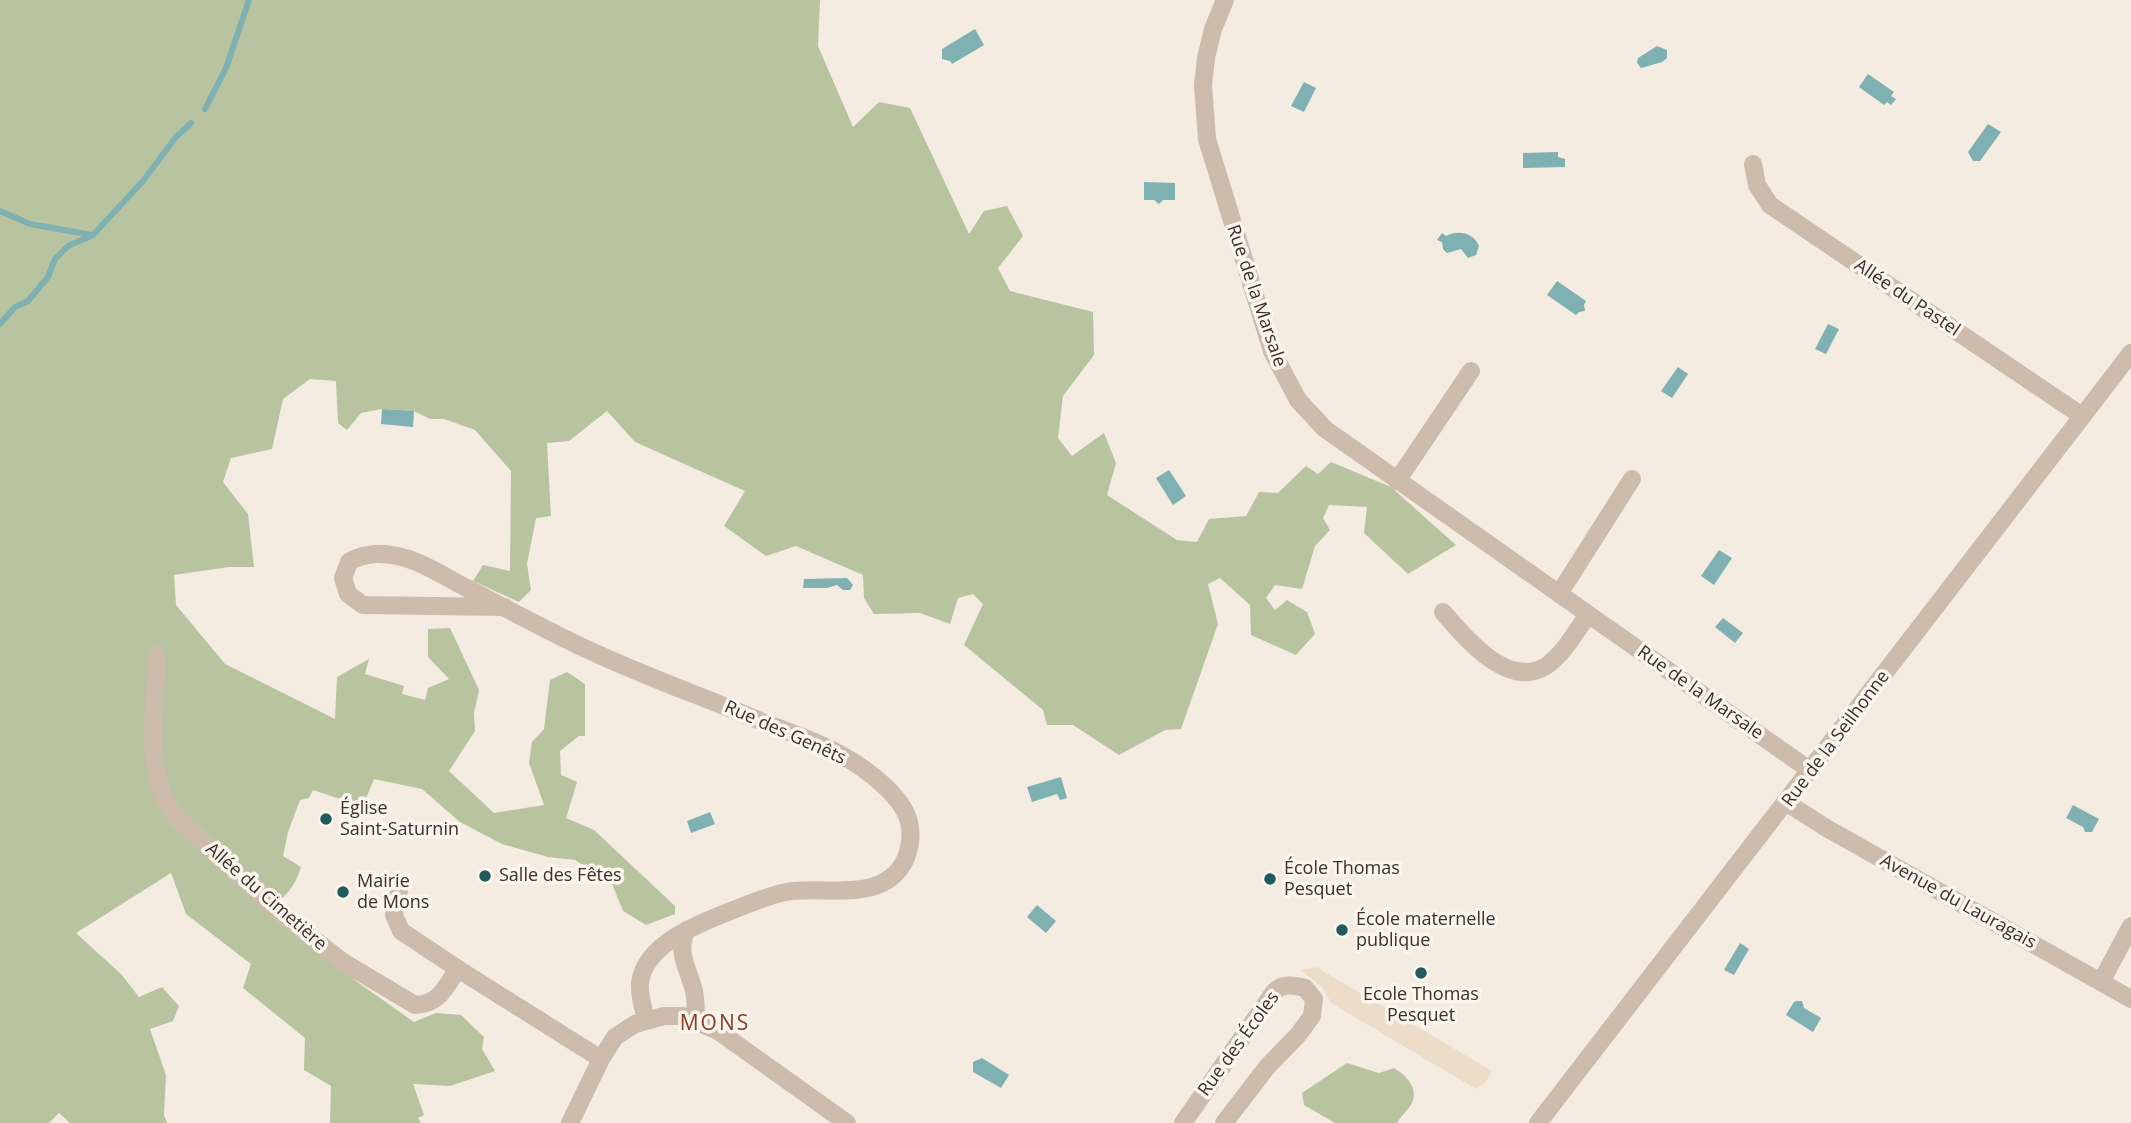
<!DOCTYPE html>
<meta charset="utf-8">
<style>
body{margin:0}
canvas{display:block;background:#f4ebe1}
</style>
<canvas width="2131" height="1123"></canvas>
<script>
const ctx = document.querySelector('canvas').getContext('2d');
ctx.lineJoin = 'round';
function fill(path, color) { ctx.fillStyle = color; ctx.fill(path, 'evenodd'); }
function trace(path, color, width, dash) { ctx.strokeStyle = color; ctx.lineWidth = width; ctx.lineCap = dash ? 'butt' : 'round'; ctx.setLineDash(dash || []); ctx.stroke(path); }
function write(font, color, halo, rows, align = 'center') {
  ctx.font = font + ' "Open Sans",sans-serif'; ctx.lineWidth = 7; ctx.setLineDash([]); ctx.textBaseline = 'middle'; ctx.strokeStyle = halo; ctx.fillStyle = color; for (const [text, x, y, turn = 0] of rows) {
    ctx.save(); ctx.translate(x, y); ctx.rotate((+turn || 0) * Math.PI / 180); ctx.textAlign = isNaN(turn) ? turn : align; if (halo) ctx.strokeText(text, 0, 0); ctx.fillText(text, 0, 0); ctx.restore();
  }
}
const green = new Path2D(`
 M0,0h820l-2,46 35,81 26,-25 31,6 59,126 15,-23 23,-5 16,30 -25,32 12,23 83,21 1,43 -31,41 -5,42 14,18 32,-23 12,30 -9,32 70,45 20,2 12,-23 37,-3 13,-24 19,1 28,-27 12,8 13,-12 60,25 65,58 -48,29 -44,-41 3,-26 -38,-2 -6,13 7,12 -15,16 -13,43 -27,-4 -9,13 9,12 12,-10 20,12 8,22 -19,21 -45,-20 -1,-30 -30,-27 -12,6 10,40 -37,105 -16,1 -46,25 -46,-30h-26l-4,-15 -79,-65 19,-41 -10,-10 -15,4 -8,26 -30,-11 -46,1 -10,-16 -1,-23 -67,-29 -30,10 -42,-30 21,-35 -110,-49 -28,-31 -38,30 -22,2 4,73 -15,2 -9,46 4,26 -12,12 -46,-21 10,-16 27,6 1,-100 -36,-41 -31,-11h-14l-16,-8 -32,-2 -21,4 -14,17 -9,-7 -2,-42 -26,-2 -27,20 -11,50 -41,9 -8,24 25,32 6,53h-25l-55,8 2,30 49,59 110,55 2,-42 32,-18 -4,15 39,12 -2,8 23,6 3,-12 21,-9 -21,-22v-28l22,-1 29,62 -5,23 1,18 -26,40 45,42 50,-8 -15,-42 3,-21 12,-13 6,-49 17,-8 18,12v52h-6l-19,15 1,24 16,7 -11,36 28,12 81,76v8l-29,11 -23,-14 -11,-27 -37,-24 -27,-3 -46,-13 -42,-22 -38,-33 -48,-10 -15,36 -4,-1 3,-9 -45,-15 -4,8 -9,2 -12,32 -5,24 18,11c-5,18 -17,33 -33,42l88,72 58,41 22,-9 25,2 23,22 -2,12 13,22 -45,15 -37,-2 11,31 -6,3 3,5h-91l1,-37 -27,-16 1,-32 -62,-50 8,-24 -65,-50 -15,-41 -95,60 45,41 18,23 23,-10 17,19 -6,15 -23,8 16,46 -2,40 3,8h-97l-11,-10 -10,10h-49z
 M1347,1063l32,10 15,-5c12,7 26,21 17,37 -4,6 -10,11 -14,18h-62l-31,-18 -2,-12z`);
const plaza = new Path2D(`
 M1316,967l176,104 -7,12 -9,6 -145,-86 -8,-15 -20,-16 -1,-2z`);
const water = new Path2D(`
 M975,29l9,16 -32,19 -2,-3 -8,-2v-10z
 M1657,46l10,4v8l-5,4 -21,6 -4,-5 1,-5z
 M1868,74l26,18 -3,4 5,3 -5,6 -4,-3 -3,3 -25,-18z
 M1304,82l12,6 -12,24 -13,-6z
 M1988,124l13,8 -21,29h-7l-5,-9z
 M1558,152v5l7,2v8l-42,1v-15z
 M1144,182l31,1v17h-12l-4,4 -5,-4h-10z
 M1442,233l4,3c12,-6 27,-4 33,10l-3,9 -8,3 -7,-9 -14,4 -4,-4 -1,-7 -5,-2z
 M1557,281l29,20 -2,4 1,6 -6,1 -3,3 -29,-20z
 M1828,324l11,5 -13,25 -11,-5z
 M1678,367l10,7 -16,24 -11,-7z
 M382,409l32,2 -1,16 -32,-3z
 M1169,470l17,26 -13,9 -17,-27z
 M1719,550l13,8 -18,27 -13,-9z
 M847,578l6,7 -3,5h-7l-6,-5 -10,3h-24l1,-9z
 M1723,618l20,15 -8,10 -20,-16z
 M1061,777l6,21 -7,2 -3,-6 -25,8 -5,-15z
 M2073,805l26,14 -7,13h-7l-2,-5 -17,-9z
 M710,812l5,12 -24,9 -4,-12z
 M1037,905l19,16 -10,12 -19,-16z
 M1740,943l9,6 -15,26 -10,-5z
 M1797,1001h5l2,7 17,10 -8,14 -27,-17 8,-13z
 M982,1058l27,17 -8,13 -28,-16v-10z`);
const stream = new Path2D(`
 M205,109l21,-41 23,-68
 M0,211l30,13 62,11
 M0,324l15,-17 13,-6 20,-24 7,-18 13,-13 25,-11 50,-54 33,-44 15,-14`);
const minor = new Path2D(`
 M1225,0l-12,29 -7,29 -3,27 4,54 65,212 26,49 27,29 486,342
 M1753,164l4,21 13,20 312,211
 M1397,481l74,-110
 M1559,594l73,-115
 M505,607l-142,-2 -15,-11 -5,-16 6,-16c16,-10 38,-10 56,-4 18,5 36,16 52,25 41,21 81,43 123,63 60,29 124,51 185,77 26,10 54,19 78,33 22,12 60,40 66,66 3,12 1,25 -3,36 -21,47 -80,27 -120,34 -15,3 -30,9 -45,15 -33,13 -96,34 -101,76 -1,12 3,25 6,36
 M1443,612c21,25 65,78 103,54 17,-11 30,-35 42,-51
 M157,655c-1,53 -15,116 18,161l104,96 64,50 72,43c25,-1 30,-18 43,-36l143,90
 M1787,803l41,26 303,170
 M399,890l-5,25 7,16 57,38
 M687,930c-12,21 2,40 7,61 2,10 2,19 2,29
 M2101,982l30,-56
 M570,1123l31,-64 14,-22 20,-13 29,-8h19l35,15 129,92
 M1183,1123l91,-131c9,-9 20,-7 31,-4l9,11 -2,17 -14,19 -31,32 -43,56
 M1538,1123l593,-770`);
const markers = [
 [326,819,7,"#1f5a5e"],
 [485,876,7,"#1f5a5e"],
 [1270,879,7,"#1f5a5e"],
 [343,892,7,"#1f5a5e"],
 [1342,930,7,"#1f5a5e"],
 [1421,973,7,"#1f5a5e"]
];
const streetNames = [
 ["Rue de la Marsale",1256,296,71],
 ["Allée du Pastel",1907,298,34],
 ["Rue de la Marsale",1700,693,35],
 ["Rue des Genêts",785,733,24],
 ["Rue de la Seilhonne",1836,739,-53],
 ["Allée du Cimetière",266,897,41],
 ["Avenue du Lauragais",1958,902,29],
 ["Rue des Écoles",1239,1044,-54]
];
const poiNames = [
 ["Église",340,809],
 ["Saint-Saturnin",340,830],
 ["École Thomas",1284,869],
 ["Pesquet",1284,890],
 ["Salle des Fêtes",499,876],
 ["Mairie",357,882],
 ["de Mons",357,903],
 ["École maternelle",1356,920],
 ["publique",1356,941],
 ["Ecole Thomas",1421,995,"center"],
 ["Pesquet",1421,1016,"center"]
];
const quarterNames = [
 ["MONS",715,1024]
];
fill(green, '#b8c4a0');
fill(plaza, '#ecdcc8');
fill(water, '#7fb0b2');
trace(stream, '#7fb0b2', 6);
trace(minor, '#cdbbac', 18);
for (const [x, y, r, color] of markers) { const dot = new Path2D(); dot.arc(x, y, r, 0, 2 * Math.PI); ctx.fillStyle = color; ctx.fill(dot); trace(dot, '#fbf5ee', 2.5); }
write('18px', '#3b302b', '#fbf5ee', streetNames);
write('18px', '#3b302b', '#fbf5ee', poiNames, 'left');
ctx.letterSpacing = '2px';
write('21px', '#8c3b22', '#fbf5ee', quarterNames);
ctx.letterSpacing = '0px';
</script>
